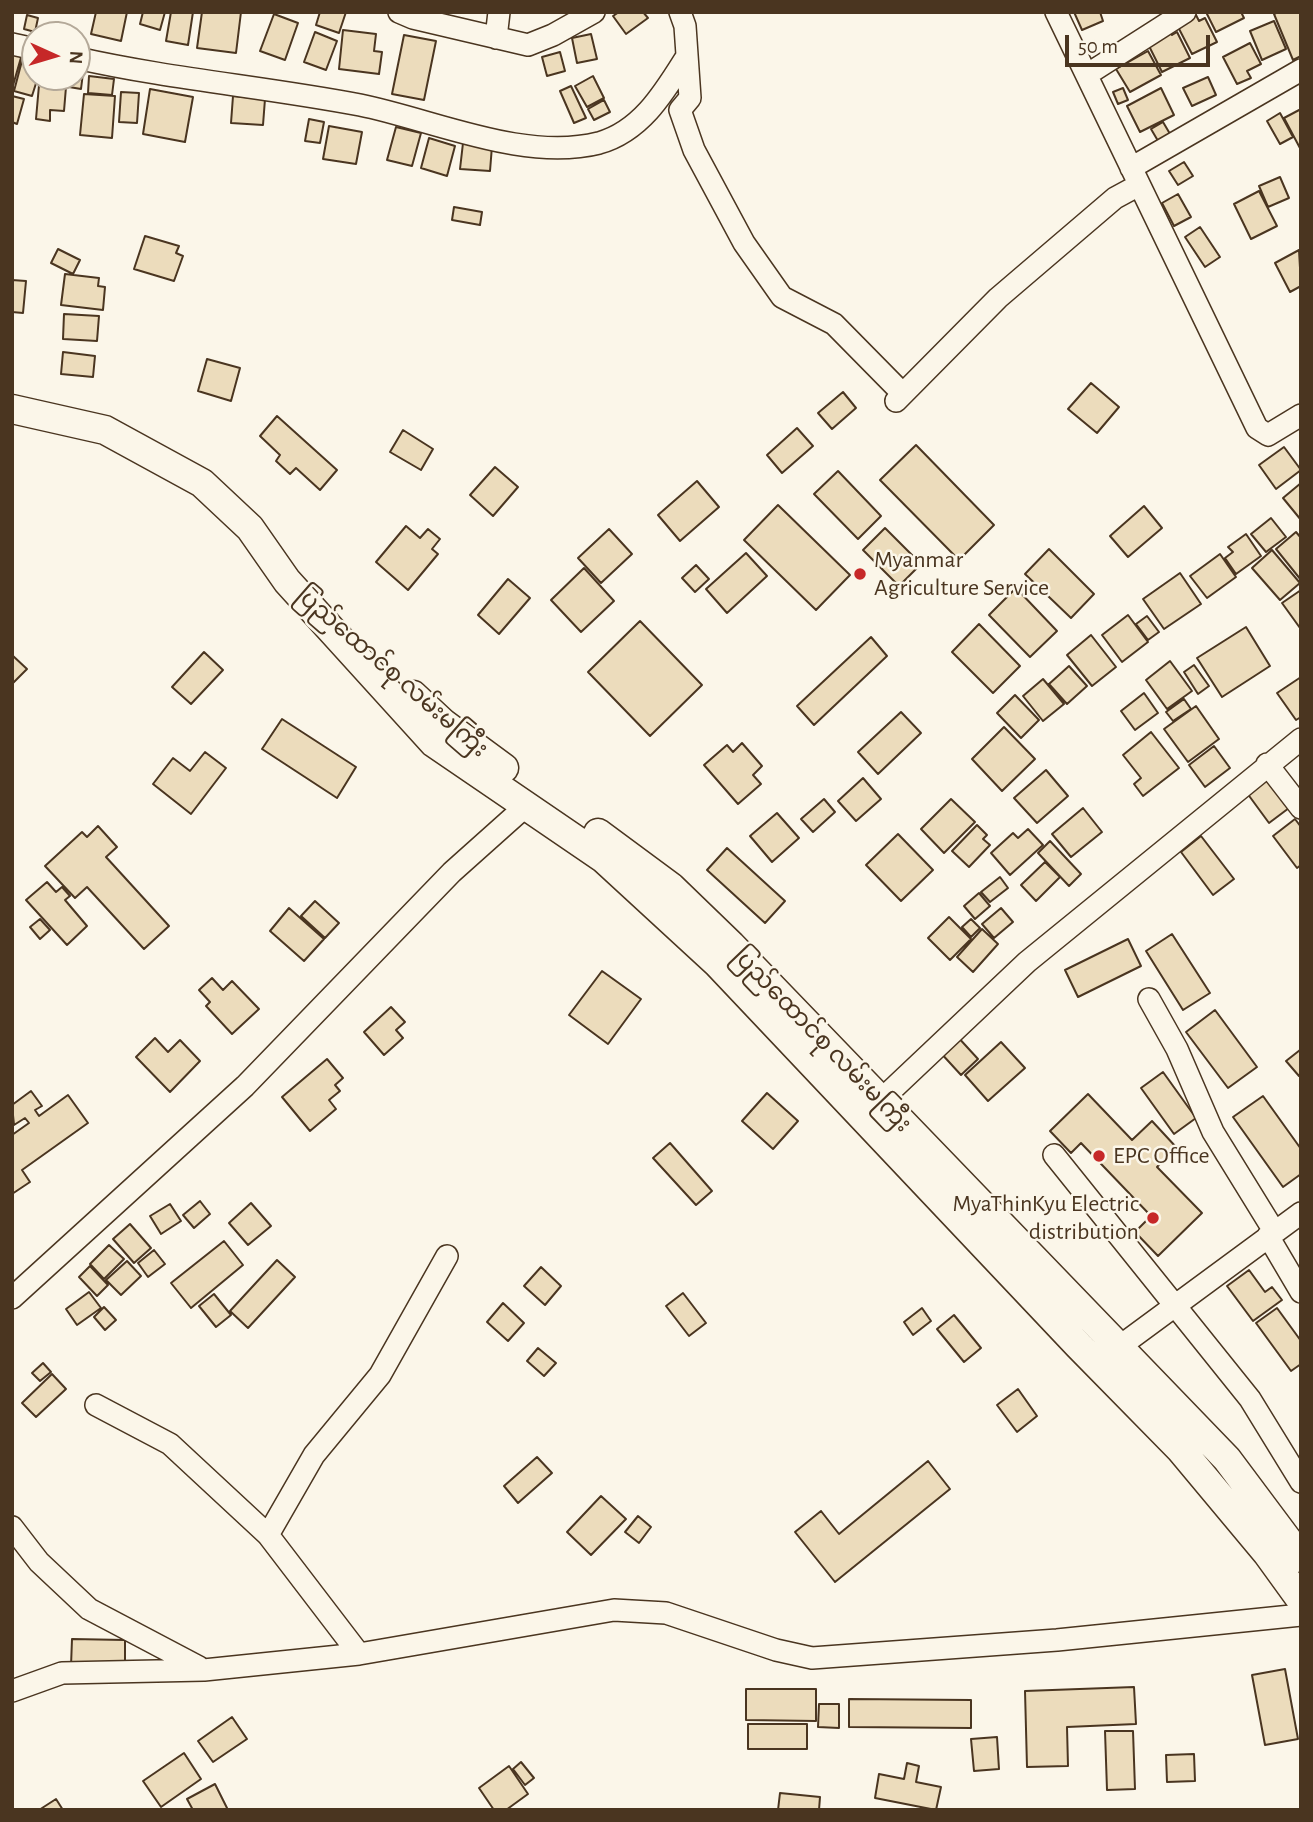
<!DOCTYPE html>
<meta charset="utf-8">
<style>
body{margin:0}
#map{position:relative;width:1313px;height:1822px;overflow:hidden;background:#fbf6e9;font-family:"Alegreya Sans",sans-serif}
canvas{display:block}
.frame{position:absolute;inset:0;border:14px solid #4a3520;pointer-events:none}
.north{position:absolute;left:21px;top:21px;width:70px;height:70px;box-sizing:border-box;background:#fbf6e9;border:2px solid #b4a999;border-radius:50%;rotate:94deg;font-size:19px;font-weight:700;line-height:28px;text-align:center;color:#4a3520}
.north::after{content:'';display:block;margin:auto;width:24px;height:32px;background:#c62828;clip-path:polygon(50% 0,100% 100%,50% 72%,0 100%)}
.scale{position:absolute;left:1065px;top:35px;width:145px;height:32px;box-sizing:border-box;border:4px solid #4a3520;border-top:0;padding-left:9px;font-size:21px;line-height:24px;white-space:nowrap;color:#4a3520;-webkit-text-stroke:5px #fbf6e9;paint-order:stroke}
</style>
<div id="map">
<canvas width="1313" height="1822"></canvas>
<div class="frame"></div>
<div class="north">N</div>
<div class="scale">50 m</div>
</div>
<script>
const ctx = document.querySelector('canvas').getContext('2d');
ctx.lineJoin = 'round';
function fill(path, color) { ctx.fillStyle = color; ctx.fill(path, 'evenodd'); }
function trace(path, color, width, dash) { ctx.strokeStyle = color; ctx.lineWidth = width; ctx.lineCap = dash ? 'butt' : 'round'; ctx.setLineDash(dash || []); ctx.stroke(path); }
function write(font, color, halo, rows, align = 'center') {
  ctx.font = font + ' "Alegreya Sans","Noto Sans Myanmar",sans-serif'; ctx.lineWidth = 5; ctx.setLineDash([]); ctx.textBaseline = 'middle'; ctx.strokeStyle = halo; ctx.fillStyle = color; for (const [text, x, y, turn = 0] of rows) {
    ctx.save(); ctx.translate(x, y); ctx.rotate((+turn || 0) * Math.PI / 180); ctx.textAlign = isNaN(turn) ? turn : align; if (halo) ctx.strokeText(text, 0, 0); ctx.fillText(text, 0, 0); ctx.restore();
  }
}
const building = new Path2D(`
 M96,12h31l-6,29 -30,-7z
 M143,12h22l-5,18 -20,-6z
 M171,12h22l-5,33 -22,-4z
 M202,12h39l-5,41 -39,-5z
 M320,12h26l-7,21 -23,-8z
 M619,12h24l5,6 -22,16 -13,-18z
 M1074,12h26l3,9 -21,9z
 M1206,12h35l3,6 -28,14z
 M1278,12h23v44l-8,4 -19,-46z
 M1195,13l4,8 6,-3 12,24 -25,12 -16,-31z
 M274,14l24,9 -13,37 -25,-9z
 M27,15l11,3 -3,14 -11,-3z
 M1274,21l12,28 -24,11 -12,-29z
 M1169,29l3,6 5,-3 13,26 -28,14 -13,-26z
 M343,30l33,4 -2,17 8,1 -3,22 -40,-5z
 M315,32l22,9 -11,29 -22,-8z
 M591,34l6,25 -20,4 -5,-25z
 M404,35l32,6 -12,59 -32,-6z
 M1250,43l11,21 -14,7 4,7 -14,6 -14,-27z
 M12,51l10,3 -10,35z
 M1148,51l13,24 -31,17 -14,-23z
 M560,52l5,19 -18,5 -5,-19z
 M23,57l11,3 -4,14 8,3 -6,19 -18,-5z
 M77,72l6,1 -2,16 -18,-3 2,-9h12z
 M89,76l25,3 -2,16 -24,-2z
 M593,76l11,22 -17,9 -12,-21z
 M1208,77l8,18 -24,11 -9,-18z
 M39,85l27,2 -2,24 -14,-1v11l-14,-2z
 M571,86l15,32 -12,5 -14,-32z
 M1123,88l5,12 -10,4 -5,-12z
 M1161,88l13,27 -34,17 -13,-26z
 M150,89l43,8 -8,45 -42,-8z
 M121,92l18,1 -2,30 -18,-1z
 M84,94l31,2 -3,42 -32,-3z
 M12,96l12,3 -7,25 -5,-2z
 M233,96l32,3 -2,26 -32,-2z
 M604,100l6,12 -16,8 -6,-11z
 M1301,109v41l-17,-32z
 M1280,113l13,24 -13,7 -13,-23z
 M309,119l15,3 -4,21 -15,-2z
 M1163,122l10,17 -12,7 -10,-17z
 M329,126l33,6 -6,32 -33,-5z
 M396,127l25,6 -9,33 -25,-6z
 M429,138l26,8 -8,30 -26,-8z
 M463,143l29,3 -2,25 -30,-2z
 M1184,162l9,14 -15,9 -9,-14z
 M1280,177l9,21 -21,9 -9,-21z
 M1259,191l18,35 -26,13 -17,-35z
 M1178,194l13,23 -17,9 -12,-23z
 M454,207l28,5 -2,13 -28,-5z
 M1200,227l20,30 -15,10 -20,-30z
 M145,236l34,10 -3,7 7,3 -9,25 -40,-12z
 M58,249l22,11 -7,14 -22,-11z
 M1299,250l2,36 -11,6 -15,-29z
 M65,274l34,4 -1,8 7,1 -2,23 -42,-5z
 M12,280l14,1 -3,32 -11,-1z
 M64,314l35,2 -2,25 -34,-2z
 M63,352l32,4 -2,21 -32,-3z
 M207,359l33,9 -9,33 -33,-10z
 M1091,383l28,24 -22,26 -29,-24z
 M843,392l13,16 -24,21 -14,-16z
 M277,416l60,54 -17,20 -24,-22 -6,6 -14,-13 4,-6 -20,-19z
 M797,428l16,18 -31,27 -15,-18z
 M403,430l30,19 -12,21 -31,-18z
 M916,445l78,80 -35,35 -79,-80z
 M1284,447l17,23 -25,19 -17,-24z
 M495,467l23,20 -25,29 -23,-21z
 M838,471l43,45 -23,23 -44,-45z
 M697,481l22,26 -39,34 -22,-26z
 M1301,483v37l-18,-22z
 M778,505l72,70 -34,35 -72,-70z
 M1144,506l18,22 -34,29 -18,-21z
 M1271,518l15,19 -20,15 -15,-18z
 M406,526l14,12 8,-9 12,10 -8,10 6,5 -30,36 -32,-28z
 M885,528l36,36 -22,22 -36,-36z
 M609,529l23,25 -31,29 -23,-25z
 M1296,532l5,6v42l-25,-31z
 M1246,534l15,22 -25,18 -11,-16 8,-6 -5,-5z
 M1049,549l45,45 -23,24 -46,-44z
 M1272,550l28,33 -20,17 -28,-32z
 M746,553l21,23 -40,37 -21,-24z
 M1220,554l16,23 -29,21 -17,-22z
 M696,565l13,14 -14,13 -13,-14z
 M584,568l30,33 -33,31 -30,-32z
 M1180,573l21,31 -37,25 -21,-30z
 M508,579l22,19 -31,36 -21,-19z
 M1016,588l41,43 -27,26 -41,-42z
 M1301,590v37l-1,1 -18,-25z
 M1128,615l20,27 -26,20 -20,-27z
 M1147,616l12,16 -11,8 -12,-16z
 M640,621l62,64 -52,51 -62,-64z
 M979,624l41,42 -27,27 -41,-41z
 M1246,627l24,39 -48,31 -25,-39z
 M1091,635l25,32 -24,19 -25,-31z
 M871,637l16,19 -73,69 -17,-19z
 M204,652l19,18 -32,34 -19,-17z
 M12,655l15,14 -15,15z
 M1170,661l22,30 -25,18 -21,-29z
 M1194,665l15,21 -11,8 -14,-22z
 M1069,666l18,20 -20,18 -18,-20z
 M1301,677v40l-5,3 -19,-27z
 M1043,679l21,25 -21,17 -20,-25z
 M1144,693l14,20 -23,17 -14,-19z
 M1015,695l24,25 -18,18 -24,-25z
 M1184,699l7,10 -18,12 -7,-9z
 M1196,706l23,33 -31,23 -24,-33z
 M901,712l20,21 -43,41 -20,-22z
 M282,719l74,48 -19,31 -75,-49z
 M1004,727l31,32 -33,32 -30,-32z
 M1151,732l28,36 -36,28 -9,-12 7,-6 -18,-23z
 M742,743l20,23 -9,9 8,9 -23,20 -34,-39 23,-20 6,7z
 M1214,746l16,22 -25,19 -16,-22z
 M205,752l21,16 -35,46 -38,-30 20,-26 17,13z
 M1046,770l22,26 -31,27 -23,-25z
 M863,778l18,21 -25,22 -18,-20z
 M1266,778l23,30 -20,15 -22,-30z
 M824,799l11,13 -22,20 -12,-13z
 M951,799l24,23 -31,31 -23,-24z
 M1083,808l19,24 -31,25 -19,-23z
 M777,813l22,25 -27,24 -22,-26z
 M1295,819l6,8v38l-4,3 -24,-32z
 M977,825l10,10 -4,4 7,6 -21,22 -17,-16z
 M98,826l19,21 -11,10 63,69 -25,23 -57,-62 -12,11 -30,-32 37,-34 5,5z
 M1028,829l15,16 -33,30 -19,-22 22,-20 5,5z
 M898,834l35,36 -32,31 -35,-36z
 M1201,836l33,43 -21,16 -32,-43z
 M1050,841l31,33 -12,12 -31,-33z
 M727,848l58,53 -20,22 -58,-53z
 M1045,862l15,15 -24,24 -15,-16z
 M1000,877l8,11 -18,14 -9,-10z
 M47,882l9,10 6,-5 8,9 -5,4 22,26 -20,19 -41,-45z
 M979,893l11,13 -15,13 -11,-13z
 M315,901l24,22 -14,15 -24,-22z
 M289,908l35,31 -20,22 -34,-30z
 M1001,908l12,14 -19,16 -12,-14z
 M949,917l22,22 -21,21 -22,-22z
 M40,919l10,11 -10,9 -10,-12z
 M971,919l9,9 -9,9 -9,-10z
 M982,929l16,15 -25,28 -16,-15z
 M1172,934l38,59 -27,17 -37,-59z
 M1128,939l13,27 -63,31 -13,-27z
 M602,971l39,28 -33,45 -39,-29z
 M212,978l11,12 9,-9 27,28 -27,25 -26,-28 4,-4 -11,-12z
 M391,1007l14,15 -9,8 7,8 -19,17 -20,-23z
 M1215,1010l42,57 -29,21 -42,-56z
 M956,1035l22,24 -17,16 -22,-24z
 M155,1038l13,14 12,-12 20,21 -30,31 -34,-35z
 M1001,1042l24,26 -37,33 -23,-26z
 M1300,1050l1,25 -2,1 -13,-15z
 M327,1059l16,19 -8,7 5,6 -11,9 7,9 -26,22 -28,-34z
 M1163,1072l33,46 -22,16 -33,-46z
 M31,1091l11,15 -7,4 4,6 29,-21 20,28 -66,47 8,12 -18,12v-59l17,-12 -4,-5 -11,7 -2,-20z
 M767,1093l31,28 -25,28 -31,-28z
 M1088,1094l44,46 20,-19 24,26 -19,20 45,46 -44,43 -23,-24 16,-16 -70,-73 -10,10 -21,-22z
 M1263,1096l38,53v25l-18,13 -50,-70z
 M670,1143l42,48 -16,14 -43,-47z
 M200,1201l10,13 -16,14 -11,-13z
 M251,1203l20,23 -23,19 -19,-22z
 M170,1204l11,17 -20,13 -11,-18z
 M130,1224l21,24 -17,15 -21,-24z
 M224,1241l19,24 -52,43 -20,-25z
 M109,1245l15,14 -20,20 -14,-15z
 M154,1250l11,14 -17,13 -10,-14z
 M277,1260l18,17 -47,51 -18,-17z
 M127,1261l14,15 -20,19 -15,-15z
 M90,1266l18,19 -11,11 -18,-19z
 M541,1267l20,19 -16,19 -21,-19z
 M1249,1270l16,22 7,-5 10,13 -29,21 -26,-35z
 M89,1292l12,16 -24,17 -11,-16z
 M683,1293l23,30 -17,13 -23,-30z
 M214,1294l17,21 -15,12 -17,-21z
 M503,1303l21,20 -16,18 -21,-19z
 M104,1307l12,13 -11,10 -11,-13z
 M922,1308l9,13 -18,14 -9,-13z
 M1277,1308l24,33v23l-10,7 -35,-48z
 M954,1315l27,33 -17,14 -27,-33z
 M538,1348l18,15 -12,13 -17,-15z
 M43,1363l8,9 -11,9 -8,-8z
 M52,1374l14,15 -30,28 -14,-14z
 M1018,1389l19,27 -20,16 -20,-27z
 M537,1457l15,16 -34,30 -14,-17z
 M928,1461l22,28 -115,93 -40,-50 26,-21 18,23z
 M601,1496l25,23 -35,36 -24,-23z
 M638,1516l13,11 -12,16 -14,-11z
 M72,1639l53,1v26h-54z
 M1285,1669l13,70 -33,6 -13,-70z
 M1134,1687l2,37 -69,3 1,39 -41,1 -2,-76z
 M746,1689h70v32l-70,-1z
 M849,1699l122,1v28l-122,-1z
 M819,1704h20v24l-21,-1z
 M232,1717l15,22 -34,23 -15,-21z
 M748,1724h59v25h-59z
 M1105,1731h28l2,58 -28,1z
 M997,1737l2,32 -25,2 -3,-32z
 M184,1753l17,26 -40,28 -18,-26z
 M1194,1754l1,27 -28,1 -1,-27z
 M521,1762l13,16 -9,7 -12,-16z
 M907,1763l12,3 -3,16 25,5 -5,23 -61,-12 4,-24 25,5z
 M509,1766l19,28 -22,16h-12l-15,-22z
 M215,1784l13,26h-35l-6,-11z
 M780,1793l40,4 -1,13h-41z
 M56,1799l7,11h-24z`);
const minor = new Path2D(`
 M399,12l14,6 115,27 25,-10 41,-23
 M680,12l5,14 5,72 -10,12 14,40 50,93 38,54 52,27 69,70
 M1056,12l201,416 11,7 33,-20
 M496,38l3,-26
 M12,44l23,5
 M77,58c93,21 189,29 283,47 74,15 164,57 239,38 43,-12 66,-52 88,-87
 M1088,74l97,-62
 M1131,168l170,-98
 M896,401l102,-103 117,-100 24,-13
 M1267,764l34,44
 M1149,999l28,50 36,83 61,99
 M880,1101l147,-139 274,-223
 M1054,1155l196,244 51,83
 M1268,1236l33,56
 M12,1298l233,-212 207,-214 75,-67
 M1119,1347l182,-134
 M96,1405l74,39 98,91 91,119
 M12,1527l27,35 50,47 110,58
 M268,1535l46,-80 66,-80 67,-119
 M12,1691l50,-18 142,-3 155,-16 255,-44 52,3 110,37 36,8 245,-18 244,-25`);
const major = new Path2D(`
 M12,409l93,21 97,53 48,45 37,53 147,162 170,116 113,104 361,382 103,105 86,103 34,47
 M413,695l30,28 61,45
 M598,833l73,54 60,58 496,514 74,99`);
const markers = [
 [860,574,7,"#c62828"],
 [1099,1156,7,"#c62828"],
 [1153,1218,7,"#c62828"]
];
const poiNames = [
 ["Myanmar",874,560],
 ["Agriculture Service",874,588],
 ["EPC Office",1113,1156],
 ["MyaThinKyu Electric",1139,1204,"right"],
 ["distribution",1139,1232,"right"]
];
const streetNames = [
 ["ပြည်ထောင်စု လမ်းမကြီး",392,672,41],
 ["ပြည်ထောင်စု လမ်းမကြီး",822,1040,46]
];
fill(building, '#ecdcbc');
trace(building, '#4a3520', 2);
trace(minor, '#4a3520', 24);
trace(major, '#4a3520', 31);
trace(minor, '#fbf6e9', 21);
trace(major, '#fbf6e9', 28);
for (const [x, y, r, color] of markers) { const dot = new Path2D(); dot.arc(x, y, r, 0, 2 * Math.PI); ctx.fillStyle = color; ctx.fill(dot); trace(dot, '#fbf6e9', 2.5); }
write('24px', '#4a3520', '#fbf6e9', poiNames, 'left');
write('24px', '#4a3520', '#fbf6e9', streetNames);
</script>
